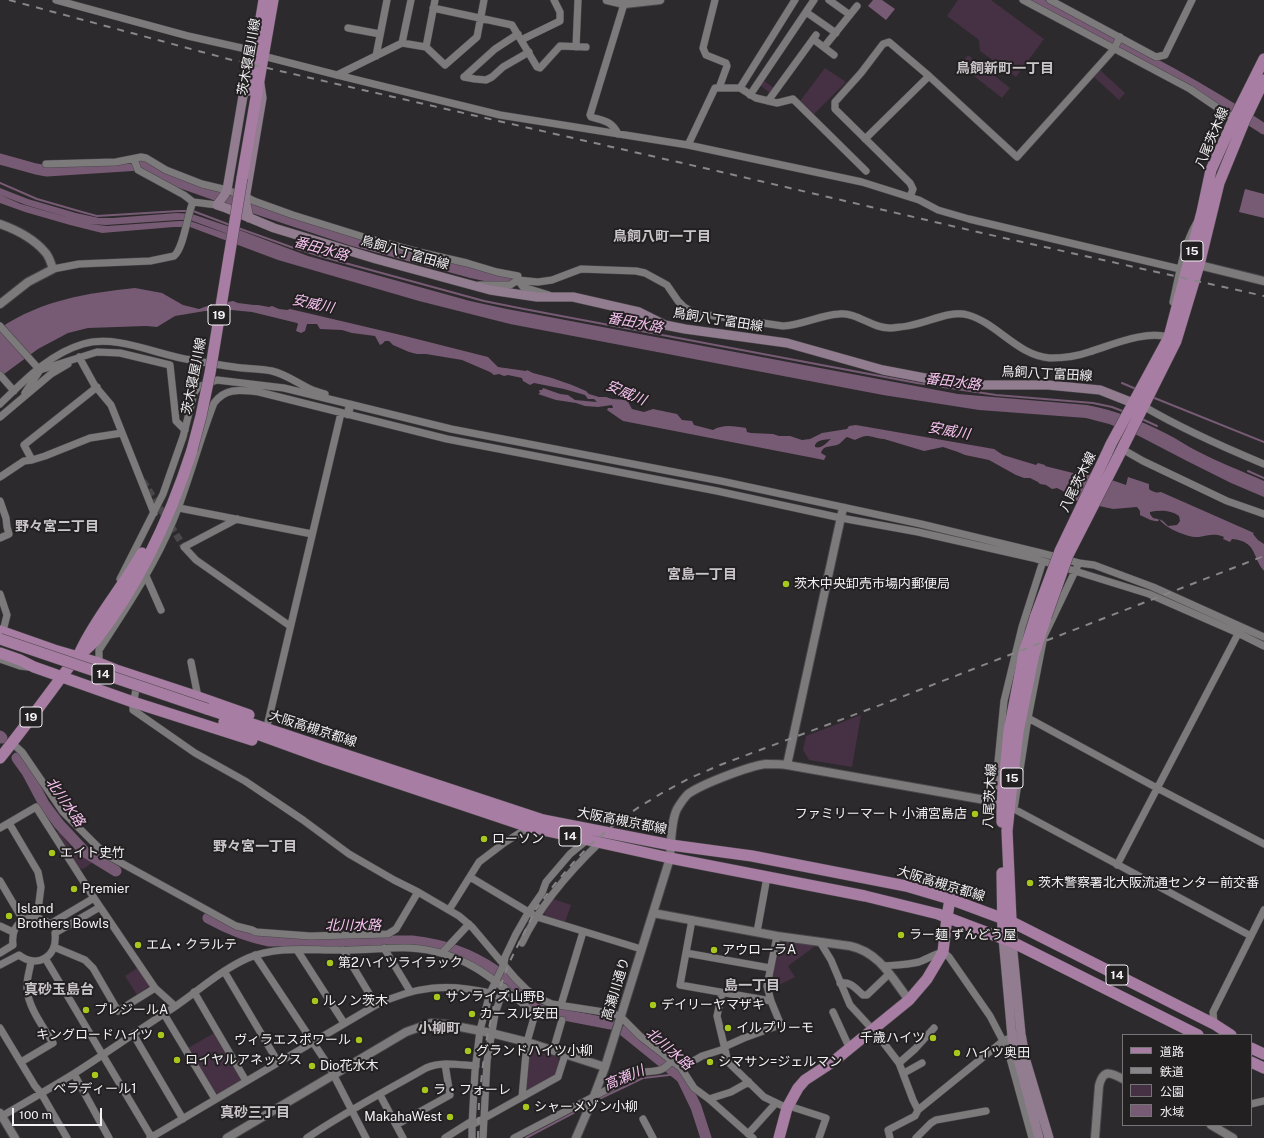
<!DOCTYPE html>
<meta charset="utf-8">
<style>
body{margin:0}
#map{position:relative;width:1264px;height:1138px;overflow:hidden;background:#2c2a2c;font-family:"Public Sans","Noto Sans JP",sans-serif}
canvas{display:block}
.legend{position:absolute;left:1122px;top:1034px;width:130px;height:92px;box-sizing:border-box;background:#232022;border:1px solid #767476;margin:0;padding:5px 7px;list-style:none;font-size:12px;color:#f3f1f3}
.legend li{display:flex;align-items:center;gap:8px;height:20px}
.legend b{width:20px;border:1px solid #767476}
.scale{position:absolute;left:12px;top:1108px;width:90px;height:18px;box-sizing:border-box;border:2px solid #f3f1f3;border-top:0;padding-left:5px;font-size:12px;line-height:14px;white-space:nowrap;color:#f3f1f3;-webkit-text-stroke:3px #232022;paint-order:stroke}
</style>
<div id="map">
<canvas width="1264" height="1138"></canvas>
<ul class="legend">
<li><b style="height:5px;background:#a87da3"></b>道路</li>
<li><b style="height:5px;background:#888688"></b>鉄道</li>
<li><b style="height:11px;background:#463144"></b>公園</li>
<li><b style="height:11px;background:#775a74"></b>水域</li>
</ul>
<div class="scale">100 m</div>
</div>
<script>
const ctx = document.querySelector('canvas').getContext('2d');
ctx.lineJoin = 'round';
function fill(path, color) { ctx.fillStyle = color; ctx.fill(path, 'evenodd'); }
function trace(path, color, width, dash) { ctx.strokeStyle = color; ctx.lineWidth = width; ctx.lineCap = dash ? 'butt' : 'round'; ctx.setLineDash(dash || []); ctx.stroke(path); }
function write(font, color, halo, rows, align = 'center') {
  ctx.font = font + ' "Public Sans","Noto Sans JP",sans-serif'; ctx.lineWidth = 4; ctx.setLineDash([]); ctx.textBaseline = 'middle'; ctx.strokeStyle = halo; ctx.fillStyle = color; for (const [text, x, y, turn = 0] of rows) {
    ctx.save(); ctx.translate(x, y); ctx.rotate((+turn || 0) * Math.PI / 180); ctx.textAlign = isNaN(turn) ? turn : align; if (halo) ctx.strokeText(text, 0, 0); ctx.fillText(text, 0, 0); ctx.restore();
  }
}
const green = new Path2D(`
 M958,0h33l53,39 -28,38 -36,-26 -1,-11 -32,-24z
 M968,55l42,33 -8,10 -42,-33z
 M825,68l21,14 -32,32 -14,-13z
 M1100,70l25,23 -6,7 -25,-23z
 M763,80l12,9 -4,5 -11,-9z
 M861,715l-9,52 -43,-7 -6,-10 3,-14z
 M59,831l11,15 22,17 -9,6 -4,-1 -23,-35z
 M553,899l18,6 -6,17 -19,-6 -2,-4z
 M780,940l38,4 -30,22 7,11 -26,13 8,-48z
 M139,967l11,15 -1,4 -12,9 -12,-19z
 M214,1033l27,45 -1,3 -22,13 -3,-1 -27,-45z
 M532,1050l26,7 1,4 -5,15 -25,14 -4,-2 3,-35z`);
const water = new Path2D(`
 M873,0h9l13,9 -9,11 -18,-14z
 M0,188l28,11 48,14 23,5h13l65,-5 15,1 50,17 66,25 162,45 37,8 451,85 129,11c28,5 55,16 80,29 10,5 20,12 30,17 21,11 45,20 67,30v16l-33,-14 -44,-22 -50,-26 -28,-11 -23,-6 -107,-8 -96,-15 -373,-71 -91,-23 -141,-41 -88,-33h-16l-72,6 -32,-8 -45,-13 -25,-9v-8l21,9 49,14 -44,-13 -26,-10zM178,220h12l49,18 -49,-17h-11l-72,5 -17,-2 16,1z
 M1245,189l19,5v24l-25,-6z
 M135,288l27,5 21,12 16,4 11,-4 23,-4 5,2 16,2h4l11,2 3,-1 7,3 8,1 3,-1 115,27 83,21 10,10 28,4 1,-1 6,3 19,5 20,7 14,6 3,3 10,3h7l6,2 15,1 5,9 12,3 9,-3 24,5 5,6 10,1 2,4 19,5c10,-6 21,-4 33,-2l1,4 4,1 22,1 6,2h11l12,4 8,-1 12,-6 25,-4 2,-3 7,-1 138,24 9,6 33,10 2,-2 7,2v1l28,7 10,-3 43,15 2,-8 21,7v5c4,3 7,4 12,3l93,41 -1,1 5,6 6,4v27c-12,-14 -7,-30 -32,-32l-2,3 -7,-3 1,-2c-8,-4 -16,-2 -25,0 -11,1 -34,-9 -40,-18l4,2 5,5 9,-1 3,-4 -1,-5c-8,-6 -19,-6 -29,-4v2l3,4 5,1 1,2c-6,1 -13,-3 -19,-6v-4l-3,-4 -24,2 -37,-8 -5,-6 -14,-7 -5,1 -6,-4 -6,-1 -2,-2 -8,-4h-6l-8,-3 -27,-15 -24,-5 -7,-3 -15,-5 -19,4 -40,-12c-14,-1 -15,-7 -29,1l-8,-3c-3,2 -6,6 -8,7 -8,4 -15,0 -18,9l5,3 -2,4 -201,-39 -16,-11 1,-2h5l-1,-3 -14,2 -13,-1 -9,-3 -20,-3 -18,-6 2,-1 -1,-3h3l1,-2 17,6 8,1 7,5 22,2 -3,-3h-6l-3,-4 -21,-6 -30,-6 -4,2 -7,-4 -1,-3 -14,-3 -4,1 -5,-2 -5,1 -4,-3 -28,-12 -36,-6h-9l-8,-2 -16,-7 -4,-4h-4l-3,3 -2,1 -5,-9 -23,-3 -10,-3 -22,-1 -3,-5h-10l-2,7 -4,2 -5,-2 2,-7 -1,-1 -45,-11 -21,-2 -26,1 -30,5 -18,11 -11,-1 -58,2 -20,5 -30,16 -38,28v-49c42,-28 87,-35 135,-40zM831,439c-5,4 -9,10 -16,8v-2c3,-6 10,-5 16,-6z`);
const stream = new Path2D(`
 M0,183l37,16 45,13 15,4 82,-5h14l37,14
 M238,228l53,19 32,10 161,44 40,8 393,74 79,12 97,8 19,4 13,5
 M1122,383l14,6
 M1152,397l112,45
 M1142,419l15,7
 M1248,471l16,7
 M601,1098l42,-20 35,-4
 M526,1138l53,-28`);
const river = new Path2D(`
 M1033,0c78,41 158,80 231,129
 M0,159l36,10 11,2 93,-6 11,3 25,13 51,18 127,42 115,31 42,9
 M0,736l2,2
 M17,758l10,14 17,32 15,20 26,28 31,19
 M208,918c20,11 39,19 61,23h143c33,4 57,12 84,30
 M505,978l30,31 19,4 57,11
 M624,1031l58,47 14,29 10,31`);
const minorTunnel = new Path2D(`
 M143,481l41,66`);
const minor = new Path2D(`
 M56,0l132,36 67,15
 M715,0l-12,48 3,7 20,8 1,3 -8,22
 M829,0l21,15
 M1023,0l167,89 44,30
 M1050,0l106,57 9,-2 27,-55
 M433,8l79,17 25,42 3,1 20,-22 26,1
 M806,12l30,21
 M348,28l32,6
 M813,39l21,16
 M521,40l39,-19v-9l-6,-12
 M402,43l9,-43
 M426,47l9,-47
 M576,47l2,-47
 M824,47l33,-41
 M263,56l74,19 163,40 188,30 174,37 57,18 19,10 31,9 211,50
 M376,56l11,-56
 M337,75l65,-32 24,4 19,18 32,-28 7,-37
 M464,77l11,2 11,1 6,-3 11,-10 26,-15
 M464,77l31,-28 23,-15
 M740,88l55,-88
 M750,95l64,-95
 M768,101l48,-66
 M618,134c-6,-13 -14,-13 -27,-17l-1,-2 34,-111
 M865,139l64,-63
 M688,145l27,-57h25l16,10 21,5 16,-4 73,72
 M134,159l4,11 46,25 9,7
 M46,164l70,-2 25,-5 5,1 20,12 36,14 25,6 19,7 8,4 39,14 74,23 52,14 48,11 30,9 21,4v4l5,7 26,8
 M910,197l3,-8 -3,-6 -75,-74v-7l26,-29 22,-29 6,-2 40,34 88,81 97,-108 6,-12
 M53,269l26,-5 71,-3 24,-5c10,-8 13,-41 19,-54l24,3
 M479,285h31l8,-5 20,2 14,-2 29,-11 55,2 9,2 22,12 11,16 6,6 7,4 10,3 82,12c20,-1 37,-11 56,-12 19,-2 33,15 52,14 7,-1 14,-1 21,-3 17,-3 38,-15 56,-10 29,8 50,41 82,43 12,0 28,-2 39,-6 23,-7 58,-23 82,-14
 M1173,302c6,-26 10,-55 23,-78
 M0,326l38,42
 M79,357l16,29 16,19 43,108
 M40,370l57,-18 23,1 50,12 6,56 9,9
 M0,375l14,16
 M25,393l15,-23
 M0,404c25,-24 49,-50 83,-60 34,-10 74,11 108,16 17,3 34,6 51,8 10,1 21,1 30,3 13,3 24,11 36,17 5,3 12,4 17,6
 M1143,406c39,23 80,41 121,58
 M0,417l51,-43 17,-10
 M1122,449l21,12 84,40 37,13
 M32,460l-8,-15 73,-58
 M0,477l24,-16 8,-1 13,-4 45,-18 32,-5
 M0,501l6,17 1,9 2,7 -9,4
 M179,508l133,26
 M237,519l-53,28 12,13 94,66
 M1077,567l-33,69 -16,82 -14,91 237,127
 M146,576l15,34
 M120,579l43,-85 20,-57 11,-44 4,-6 19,-7 67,8 167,41 270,52 200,43 120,29 38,10 15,2 59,22 111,50
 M0,594l7,21 -3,12
 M0,659l20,7 8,1
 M191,662l7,35
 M99,663v-13c27,-42 55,-83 74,-129 16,-39 26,-80 41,-118 12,-16 27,-13 45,-11l188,47 270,52 124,27 77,14 115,26 116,36 89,39 26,13
 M137,683l-4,23v4l3,2 59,41 50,28 58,39 46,34 45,26 24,12 41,24 13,11 43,51 12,12 13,9 12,5 58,9 10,3 20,20 41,32 13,20 15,11 44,39
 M1028,718l129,70 107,56
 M268,722l73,-309
 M12,743l10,9 41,60 42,42 131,72 16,4 4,2 54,4 78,-2 8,-5 22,-37
 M1000,791l-3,-19 7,-71 18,-74 21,-66
 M9,823l29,49 3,15 -4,31
 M0,828l36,-21 58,91 61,90 20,18
 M1117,865l123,-235
 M470,877l67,40 104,32
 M0,881l23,39
 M449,910l30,-48 25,-19 25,-16
 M692,920l-12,65 91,16
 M0,926l13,6
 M757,932l10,-55
 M820,942l11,18 19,45 23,25
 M522,943c18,-38 48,-72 78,-101
 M54,947l31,13 8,8 25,43 37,-23
 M384,948l26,43
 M297,950l47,73
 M343,950l33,55
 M0,953l13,-8c-3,-24 18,-35 37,-21l44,-26
 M442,953l27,-29
 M686,953l84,15
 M255,955l75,113 36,70
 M45,958l107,180
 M0,965l19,-10c18,14 39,2 36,-22l45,-26
 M883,966c12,-1 24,-1 36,-4 8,-3 16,-8 24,-10l6,5 41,59 13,25
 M224,971l54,91
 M840,983c11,-2 16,6 23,12h4l22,-21
 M194,992l52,89
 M722,993l-5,23 11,46 36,35 23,11
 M561,1005l22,-73
 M833,1012l17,37
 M164,1014l51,85
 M1214,1024l-1,-12 51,-102
 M0,1028l35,58 6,7 26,45
 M873,1029l26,34 14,37 5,10
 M133,1034l50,85
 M1005,1040l27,98
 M724,1047l20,-9 33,-12 3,-3 -9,-22 -4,-15 10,-50
 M553,1051l9,-31
 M21,1062l32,-19c-9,-15 -25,-36 -26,-54 -1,-9 3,-19 4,-28
 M899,1063l16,-14 19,-21
 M681,1068l21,-12 22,-7
 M904,1073l18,-10
 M74,1074l35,64
 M380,1095l23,43
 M709,1099l22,-7 18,-10
 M1251,1104l13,-3
 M789,1106l37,12 -7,20
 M2,1116c24,-14 49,-28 73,-43 33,-21 65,-44 98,-65 25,-17 48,-38 75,-50 28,-12 60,-8 90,-8 24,1 48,-3 72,-2 55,3 86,33 125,66l-8,28 -5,55
 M643,1119l10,19
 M396,1125l54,-30 -5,-31
 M472,1125l86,-48 7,-22
 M748,1134l28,-31
 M150,1138l226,-133c40,-19 71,-22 114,-12
 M307,1138c38,-26 79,-47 119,-70 16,-7 33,-3 50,-2
 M445,1138l27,-17
 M472,1138v-13l3,-54 5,-41 10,-37 14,-29 1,-7 11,-23 12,-21 14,-20 4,-11 24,-28 17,-14
 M483,1138l4,-77 8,-47 9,-27
 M514,1138l127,-66c14,-1 22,1 31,-12
 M890,1138l-2,-8 27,-14 3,-6 85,-69 14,-6
 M916,1138l15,-15 5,-3 50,-9`);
const tertiary = new Path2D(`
 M607,0l17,4 36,-4
 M0,224c17,6 33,14 45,28 4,4 6,11 8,17l-25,13 -28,22
 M1199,265l65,16
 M348,414l2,-9
 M787,765l56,-257
 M653,913l124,23 73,10c29,6 42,32 59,54
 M0,1113l15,25
 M1211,1125l22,13
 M227,1138l179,-106 25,-9 14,1 46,9 36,9 78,25
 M576,1138l18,-42 11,-29 65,-209c1,-14 1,-37 7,-49 3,-5 7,-11 11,-15 14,-10 61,-28 78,-30 7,0 14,0 21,1l215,38
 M1095,1138l4,-52c4,-17 11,-14 24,-7`);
const secondary = new Path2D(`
 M249,83l-6,13 -16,94 -2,4 -8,11 9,3 48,20 102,31 114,31 47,7h36l66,15 26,13 20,4 102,14 96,27 68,13 25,2h72l52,5 38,15
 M249,218l-4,-19 17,-101 -2,-14
 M1003,938l9,99 27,101
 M1012,942l9,92 5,27 23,77`);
const primary = new Path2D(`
 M249,90l15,-90
 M242,178l31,-178
 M1106,455l5,-11 58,-107 33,-125 9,-42 23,-51 30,-60
 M1117,459l59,-118 23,-76 20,-82 25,-61 20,-42
 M0,631l54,19 45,13 20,8 79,26 51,18
 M80,652c16,-35 43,-65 62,-99
 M0,653l20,7 14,7 99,35 119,38
 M207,709l336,111 128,25 81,11 154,30 44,13 62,23 202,102 17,11
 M224,722l102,37 203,68 141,31 195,38 73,18 74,28 186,93
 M0,758c25,-31 48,-63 72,-95 7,-9 17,-15 24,-23 44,-57 74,-122 96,-190
 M1002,822v-19l7,-72 15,-78 12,-38
 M1002,873l1,65
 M1012,942l-5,-111 7,-66 4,-33 16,-78 12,-37
 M1251,1048l13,6
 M1251,1062l13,6
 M779,1138l8,-30 11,-20 7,-8 29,-19 75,-61 18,-21 16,-27 4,-35 3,-18`);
const rail = new Path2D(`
 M9,0l223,60 485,111 265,62 282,63
 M478,1138l1,-37 6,-54 9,-42 14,-40 28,-56 18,-24 19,-22 17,-18 26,-22 23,-16 23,-14 28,-15 30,-13 171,-64 373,-145`);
const primaryBridge = new Path2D(`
 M192,450l9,-34 9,-43 32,-195
 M1036,615l24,-64 46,-96
 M1046,617l22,-62 49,-96
 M0,639l207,70`);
const markers = [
 [786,584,4,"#a8c71d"],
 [975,814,4,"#a8c71d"],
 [484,839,4,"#a8c71d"],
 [52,853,4,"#a8c71d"],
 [1030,883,4,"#a8c71d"],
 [74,889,4,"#a8c71d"],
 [9,916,4,"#a8c71d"],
 [901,935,4,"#a8c71d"],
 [138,945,4,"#a8c71d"],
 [714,950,4,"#a8c71d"],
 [330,963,4,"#a8c71d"],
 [437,997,4,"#a8c71d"],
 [315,1001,4,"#a8c71d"],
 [653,1005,4,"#a8c71d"],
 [86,1010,4,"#a8c71d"],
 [472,1014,4,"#a8c71d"],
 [728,1028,4,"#a8c71d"],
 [161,1035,4,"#a8c71d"],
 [933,1038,4,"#a8c71d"],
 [359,1040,4,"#a8c71d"],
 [468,1051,4,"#a8c71d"],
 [957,1053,4,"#a8c71d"],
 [177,1060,4,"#a8c71d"],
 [710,1062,4,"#a8c71d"],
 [312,1066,4,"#a8c71d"],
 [95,1075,4,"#a8c71d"],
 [425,1090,4,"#a8c71d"],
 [526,1107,4,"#a8c71d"],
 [450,1117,4,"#a8c71d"]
];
const shields = [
 [1192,251,22],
 [219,315,22],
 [103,674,22],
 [31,717,22],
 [1012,778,22],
 [570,836,22],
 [1117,975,22]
];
const shieldNames = [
 ["15",1192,251],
 ["19",219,315],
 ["14",103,674],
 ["19",31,717],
 ["15",1012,778],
 ["14",570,836],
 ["14",1117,975]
];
const streetNames = [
 ["茨木寝屋川線",249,57,-80],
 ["八尾茨木線",1212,138,-67],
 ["鳥飼八丁富田線",405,253,16],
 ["鳥飼八丁富田線",718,320,9],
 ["鳥飼八丁富田線",1047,374,3],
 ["茨木寝屋川線",194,376,-79],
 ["八尾茨木線",1078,482,-64],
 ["大阪高槻京都線",313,729,18],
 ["八尾茨木線",990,796,-87],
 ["大阪高槻京都線",622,821,11],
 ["大阪高槻京都線",941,884,17],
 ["高瀬川通り",616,989,-73]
];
const poiNames = [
 ["茨木中央卸売市場内郵便局",794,584],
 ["ファミリーマート 小浦宮島店",967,814,"right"],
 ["ローソン",492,839],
 ["エイト史竹",60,853],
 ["茨木警察署北大阪流通センター前交番",1038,883],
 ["Premier",82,889],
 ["Island",17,909],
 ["Brothers Bowls",17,924],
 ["ラー麺 ずんどう屋",909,935],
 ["エム・クラルテ",146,945],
 ["アウローラA",722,950],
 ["第2ハイツライラック",338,963],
 ["サンライズ山野B",445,997],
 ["ルノン茨木",323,1001],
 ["デイリーヤマザキ",661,1005],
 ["プレジールA",94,1010],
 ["カースル安田",480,1014],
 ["イルプリーモ",736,1028],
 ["キングロードハイツ",153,1035,"right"],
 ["千歳ハイツ",925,1038,"right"],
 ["ヴィラエスポワール",351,1040,"right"],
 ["グランドハイツ小柳",476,1051],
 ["ハイツ奥田",965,1053],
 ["ロイヤルアネックス",185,1060],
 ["シマサン=ジェルマン",718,1062],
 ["Dio花水木",320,1066],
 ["ベラディール1",95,1089,"center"],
 ["ラ・フォーレ",433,1090],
 ["シャーメゾン小柳",534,1107],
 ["MakahaWest",442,1117,"right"]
];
const neighbourhoodNames = [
 ["鳥飼新町一丁目",1005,69],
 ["鳥飼八町一丁目",662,237],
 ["野々宮二丁目",57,527],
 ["宮島一丁目",702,575],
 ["野々宮一丁目",255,847],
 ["島一丁目",752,986],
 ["真砂玉島台",59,990],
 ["小柳町",439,1029],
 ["真砂三丁目",255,1113]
];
const waterNames = [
 ["番田水路",321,249,16],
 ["安威川",313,304,12],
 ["番田水路",635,323,11],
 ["番田水路",953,382,7],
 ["安威川",626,393,23],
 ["安威川",949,431,10],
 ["北川水路",65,802,55],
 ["北川水路",353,926],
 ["北川水路",669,1049,41],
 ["高瀬川",624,1078,-23]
];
fill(green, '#463144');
fill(water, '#775a74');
trace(stream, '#775a74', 2);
trace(river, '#775a74', 11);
trace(minorTunnel, '#4a484a', 7, [7, 3.5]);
trace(minor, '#4a484a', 8);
trace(tertiary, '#4a484a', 10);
trace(secondary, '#4a484a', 10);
trace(primary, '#4a484a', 12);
trace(minor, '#7d7a7c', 7);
trace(tertiary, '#7d7a7c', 8);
trace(secondary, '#927c90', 9);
trace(primary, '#a87da3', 11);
trace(rail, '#888688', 2, [7, 7]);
trace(primaryBridge, '#4a484a', 12, []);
trace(primaryBridge, '#a87da3', 11);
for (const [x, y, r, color] of markers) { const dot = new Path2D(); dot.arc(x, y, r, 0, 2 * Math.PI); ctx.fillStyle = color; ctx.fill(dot); trace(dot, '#232022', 1.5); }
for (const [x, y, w] of shields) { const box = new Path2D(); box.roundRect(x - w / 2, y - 10, w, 20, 3); ctx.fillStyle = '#232022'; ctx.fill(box); trace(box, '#f3f1f3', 1); }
write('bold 12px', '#f3f1f3', null, shieldNames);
write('13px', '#f3f1f3', '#232022', streetNames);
write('13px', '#f3f1f3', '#232022', poiNames, 'left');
write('bold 14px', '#c9c5c8', '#232022', neighbourhoodNames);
write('italic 14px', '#f7c3f0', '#232022', waterNames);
</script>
